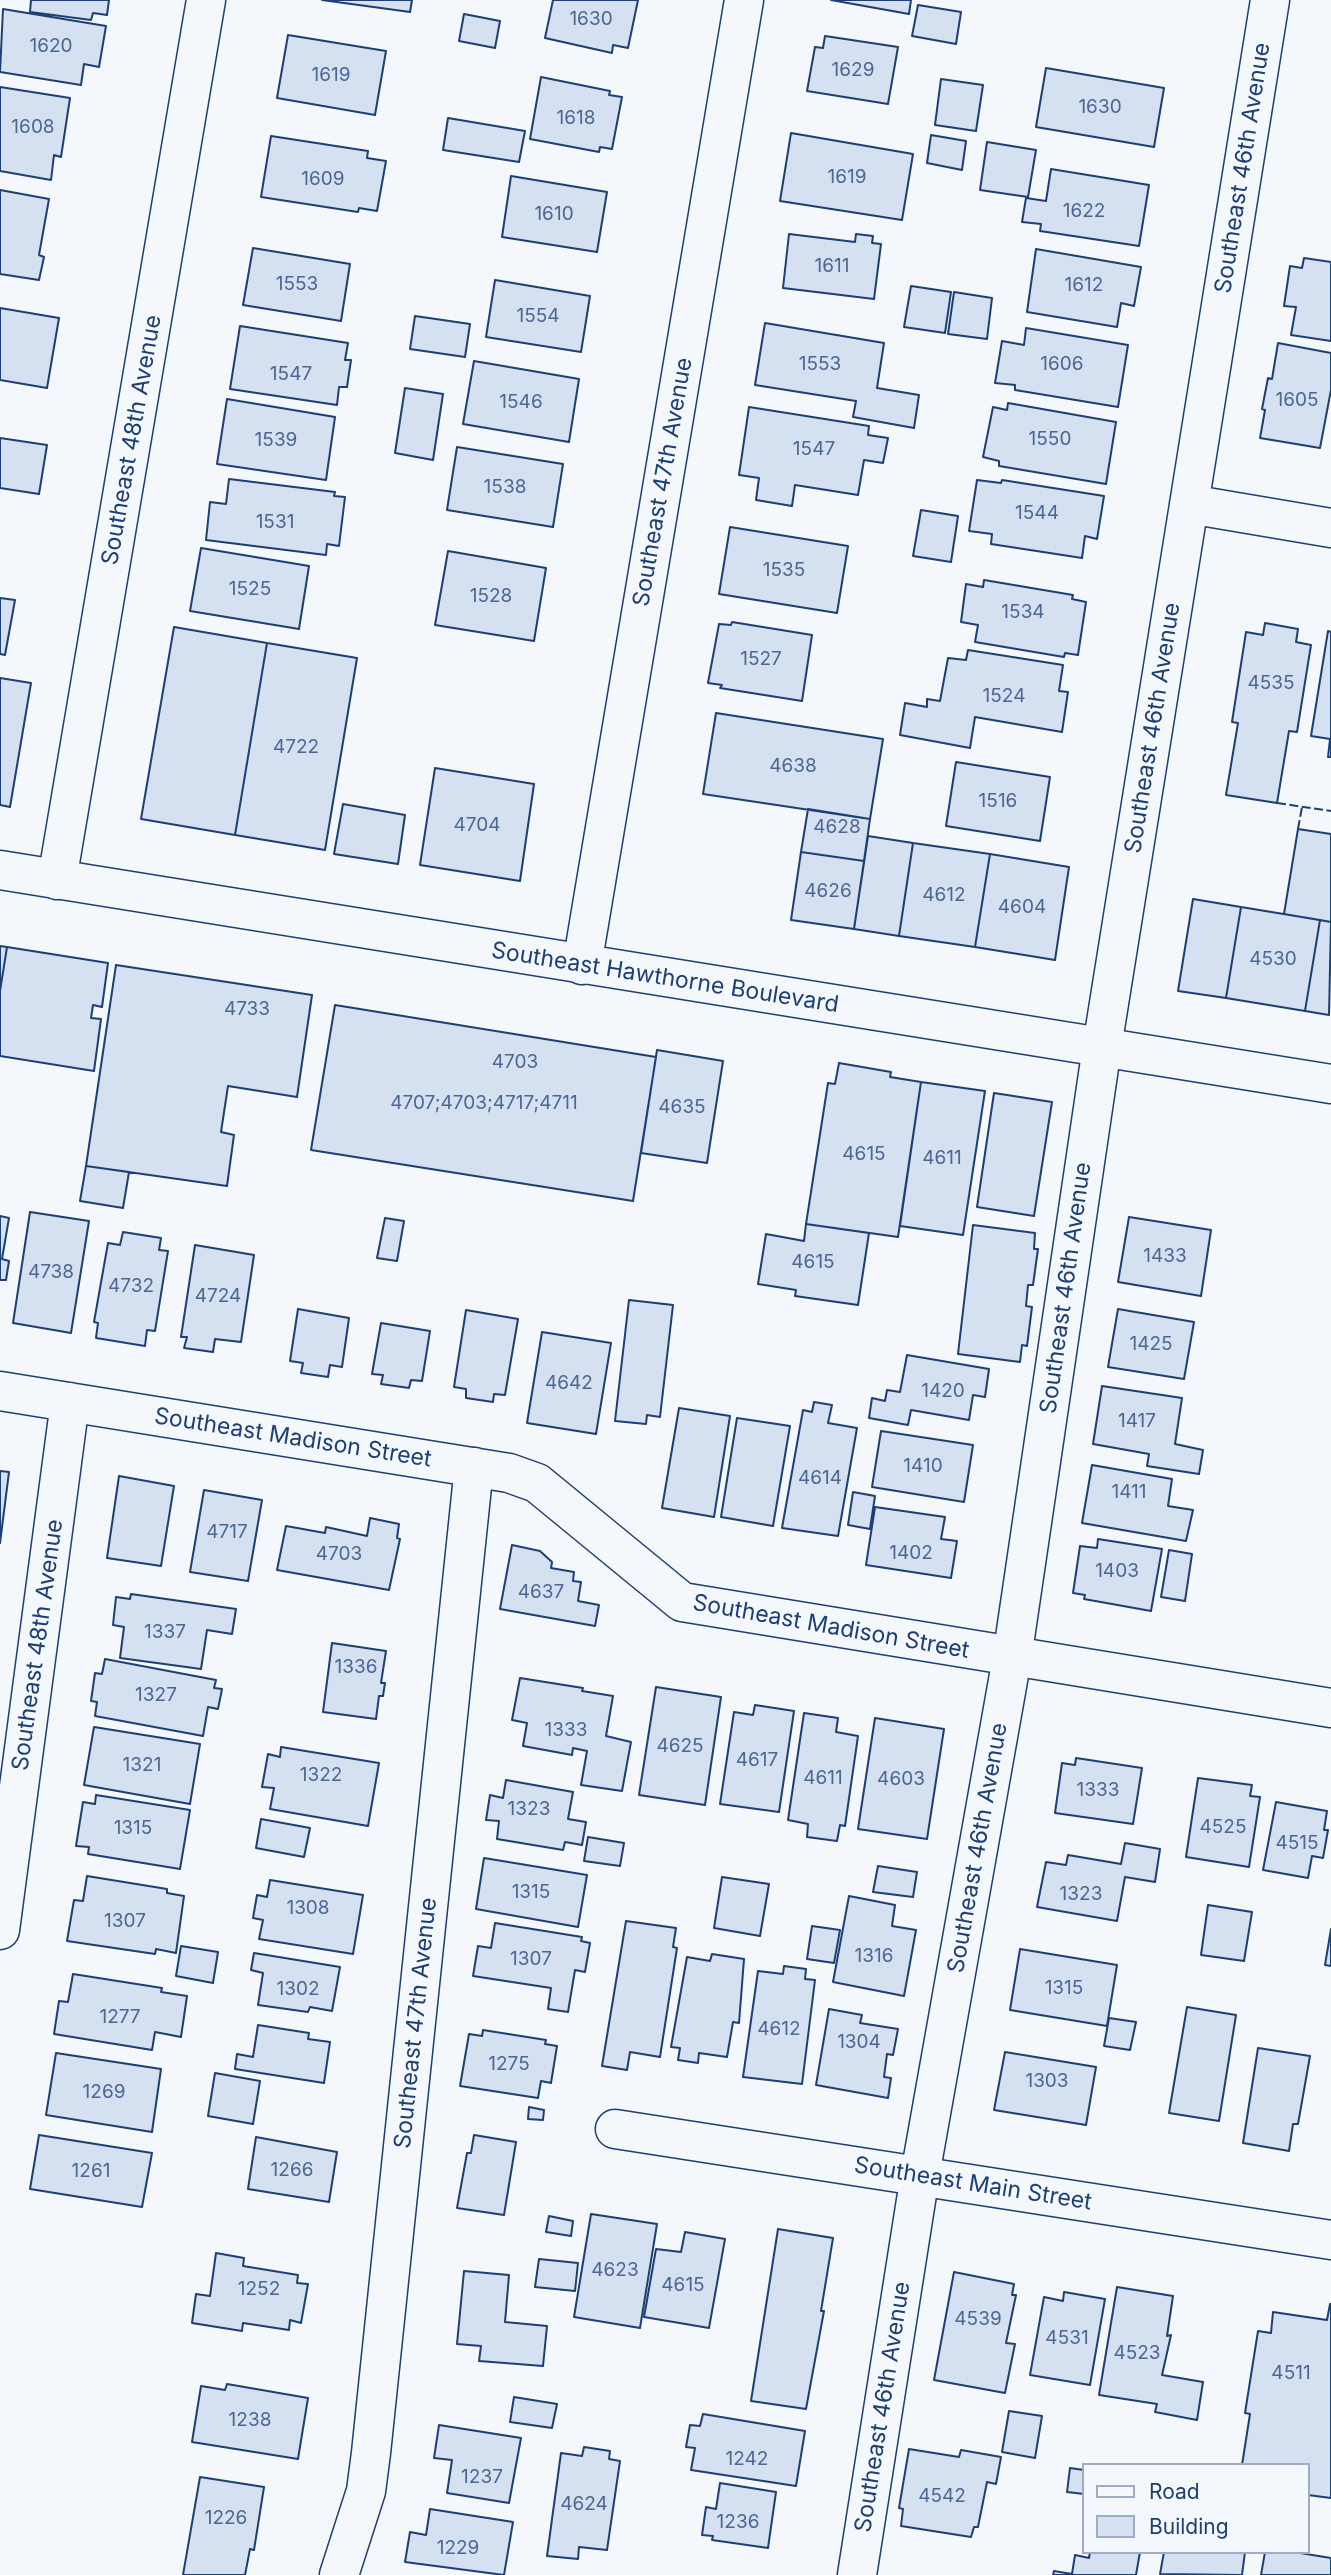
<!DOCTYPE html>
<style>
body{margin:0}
#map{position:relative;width:1331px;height:2575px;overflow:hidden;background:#f4f7fb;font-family:Inter,sans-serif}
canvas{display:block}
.legend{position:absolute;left:1082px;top:2463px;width:228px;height:91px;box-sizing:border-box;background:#f4f7fb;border:2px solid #9eadc5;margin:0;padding:9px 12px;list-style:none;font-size:21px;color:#1d3f73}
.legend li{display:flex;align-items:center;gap:14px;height:35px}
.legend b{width:35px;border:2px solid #9eadc5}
</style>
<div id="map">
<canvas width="1331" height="2575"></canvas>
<ul class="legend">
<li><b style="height:9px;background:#f4f7fb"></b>Road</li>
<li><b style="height:19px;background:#d5e0f0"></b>Building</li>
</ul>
</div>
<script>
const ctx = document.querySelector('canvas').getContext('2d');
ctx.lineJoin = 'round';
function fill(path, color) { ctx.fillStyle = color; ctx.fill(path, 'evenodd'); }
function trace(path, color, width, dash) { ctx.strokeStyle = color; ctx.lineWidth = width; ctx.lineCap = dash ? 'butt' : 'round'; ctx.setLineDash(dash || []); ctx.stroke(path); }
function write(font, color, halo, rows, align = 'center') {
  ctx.font = font + ' Inter,sans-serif'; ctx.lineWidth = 5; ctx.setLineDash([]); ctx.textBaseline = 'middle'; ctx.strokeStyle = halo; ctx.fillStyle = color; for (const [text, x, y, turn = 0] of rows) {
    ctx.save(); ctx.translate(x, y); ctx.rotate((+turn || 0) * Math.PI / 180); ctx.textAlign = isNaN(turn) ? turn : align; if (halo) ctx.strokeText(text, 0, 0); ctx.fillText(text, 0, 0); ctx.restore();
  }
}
const building = new Path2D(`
 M31,0h78l-2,15 -14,-2 -2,7 -61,-8z
 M322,0h90l-2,12z
 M553,0h85l-10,48 -15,-3 -1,8 -67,-15z
 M831,0h80l-2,14z
 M918,5l43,7 -5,32 -44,-8z
 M3,9l103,17 -7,41 -15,-3 -3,21 -81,-13z
 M464,14l36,7 -5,27 -36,-7z
 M288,35l98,16 -11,64 -98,-17z
 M825,36l73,11 -10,57 -81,-13 8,-44 8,1z
 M1046,68l118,20 -10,59 -118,-20z
 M541,77l69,14 -1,4 13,2 -10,52 -12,-2 -1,5 -69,-13z
 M941,79l42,6 -7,46 -41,-6z
 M0,87l70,11 -9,59 -7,-2 -3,25 -51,-9z
 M448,118l77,13 -6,31 -76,-12z
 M791,133l122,21 -11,66 -122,-19z
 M931,135l35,6 -4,29 -35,-7z
 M271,136l97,15 -1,7 19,3 -9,50 -18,-3 -1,4 -97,-15z
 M987,142l49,8 -8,47 -48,-7z
 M1051,169l98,16 -10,61 -99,-15 1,-7 -19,-2 4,-24 20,3z
 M511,176l96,16 -10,60 -95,-15z
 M0,190l49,9 -10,56 5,2 -5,23 -39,-6z
 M789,234l66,8 1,-8 17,2 -1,7 9,1 -7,55 -91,-11z
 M253,248l97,16 -9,57 -98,-16z
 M1036,249l105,18 -7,39 -13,-3 -4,24 -90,-15z
 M1304,258l27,4v79l-40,-6 5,-28 -12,-1 6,-40 12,2z
 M495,280l95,16 -9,56 -95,-15z
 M911,286l40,6 -6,41 -41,-6z
 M954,292l38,6 -5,41 -39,-5z
 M0,308l59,10 -12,70 -47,-8z
 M415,316l55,8 -5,33 -55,-8z
 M765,323l119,20 -7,45 42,7 -5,33 -61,-11 3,-16 -101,-16z
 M240,326l108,17 -3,17h6l-4,27h-8l-2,18 -107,-16z
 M1026,328l102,17 -10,62 -103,-17v-5l-20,-2 7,-42 22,4z
 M1278,343l53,10v37l-11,58 -60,-10 5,-28 -3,-1 6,-31 4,1z
 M474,361l105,18 -10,63 -106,-18z
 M405,388l38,6 -10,66 -38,-7z
 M227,399l108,18 -9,63 -109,-16z
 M1008,403l108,19 -10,62 -107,-18v-5l-16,-4 10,-50 14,3z
 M749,407l120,19 -1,9 20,3 -5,25 -19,-3 -6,35 -63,-10 -3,21 -36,-6 3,-22 -20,-3z
 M0,438l47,7 -8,49 -39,-6z
 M457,447l106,17 -10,63 -106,-17z
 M229,479l106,13 -1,4 11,1 -6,49 -12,-2 -1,11 -120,-15 4,-38 16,2z
 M977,480l24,3 1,-3 102,16 -7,43 -12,-3 -3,22 -91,-14 1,-10 -23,-3z
 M921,510l37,6 -7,46 -38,-6z
 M730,527l118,19 -11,67 -118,-19z
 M201,548l108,18 -10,63 -109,-18z
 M448,551l98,17 -12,73 -99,-16z
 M984,580l89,15 -1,4 14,3 -8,53 -13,-2 -1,4 -89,-15 3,-17 -17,-3 5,-38 17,3z
 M0,598l15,2 -10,55 -5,-1z
 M732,622l80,13 -10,66 -82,-13 2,-3 -14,-2 11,-59 12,1z
 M1265,623l33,6 -2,13 15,3 -14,87 -8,-1 -12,72 -51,-8 12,-72 -6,-1 14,-90 17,3z
 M174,627l93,16 -32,192 -94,-16z
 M1328,631l3,1v125h-3l2,-18 -19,-3z
 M267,643l90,15 -32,192 -90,-15z
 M968,650l95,15 -4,26 9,1 -6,40 -87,-15 -5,31 -70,-13 5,-32 22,4v-8l13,2 8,-43 18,2z
 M0,678l31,5 -21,124 -10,-2z
 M716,713l167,26 -13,80 -167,-25z
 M956,762l94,15 -10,64 -94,-15z
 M435,768l99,16 -14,97 -100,-16z
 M343,804l62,11 -7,49 -64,-10z
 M808,809l62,10 -6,42 -63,-9z
 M1298,829l33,5v88l-47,-8z
 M868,836l45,7 -14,93 -45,-7z
 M913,843l77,11 -15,93 -76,-11z
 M801,852l63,9 -10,68 -63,-9z
 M990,854l79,13 -14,93 -80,-13z
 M1193,899l48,8 -15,91 -48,-7z
 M1241,907l79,13 -15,91 -79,-13z
 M1320,920l11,2 -2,93 -24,-4z
 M0,946l7,1 -7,44z
 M7,947l101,16 -6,44 -9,-2 -2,13 10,1 -7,52 -94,-15v-65z
 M116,965l196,30 -15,102 -69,-11 -7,46 13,3 -7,51 -141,-20z
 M335,1005l321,52 -23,144 -322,-51z
 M657,1050l66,11 -16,102 -66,-10z
 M839,1063l52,9 -1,5 31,5 -23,155 -92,-13 22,-141 7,1z
 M921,1082l64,9 -22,144 -63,-9z
 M994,1093l58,9 -18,114 -57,-9z
 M86,1166l43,6 -6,36 -43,-7z
 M30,1212l59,9 -18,112 -58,-10z
 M0,1216l9,2 -7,41 7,2 -3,19h-6z
 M1129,1217l82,13 -10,66 -83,-14z
 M385,1218l19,3 -7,40 -20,-3z
 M806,1224l63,9 -11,72 -63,-9 1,-6 -38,-6 8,-50 38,7z
 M973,1225l62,8 -1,16h4l-5,36h-5l-2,21 6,1 -5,39 -5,-1 -2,17 -62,-8z
 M123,1232l38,6 -2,12 9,1 -13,80 -8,-1 -2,16 -49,-8 2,-15 -4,-1 14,-79 12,2z
 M195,1245l59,10 -13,87 -26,-3 -2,13 -29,-4 3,-11h-6z
 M629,1300l44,5 -13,112 -13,-2 -1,9 -31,-3z
 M298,1309l51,9 -7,49 -12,-2 -2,12 -27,-4 2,-10 -13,-2z
 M1118,1309l76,13 -10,57 -76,-12z
 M466,1310l52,9 -13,76 -11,-1 -1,8 -27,-4v-9l-12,-2z
 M381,1323l49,8 -8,50 -11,-1 -2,8 -28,-4 2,-9 -11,-1z
 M542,1332l69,11 -15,91 -69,-11z
 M907,1355l82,14 -4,28 -12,-2 -4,25 -58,-10 -3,15 -39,-7 3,-20 13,3 2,-11 13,2z
 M1102,1386l80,12 -7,46 28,6 -4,24 -52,-8 2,-12 -56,-10z
 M814,1402l18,3 -4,18 29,5 -19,108 -56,-8 21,-118 9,2z
 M679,1408l51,8 -16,101 -52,-9z
 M737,1418l53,8 -17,100 -52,-9z
 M881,1431l92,14 -9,57 -92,-15z
 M1092,1465l80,14 -4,27 25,4 -7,31 -104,-18z
 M0,1471l9,1 -9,71z
 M119,1476l55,10 -13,80 -54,-8z
 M204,1490l58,10 -14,81 -58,-9z
 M853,1492l22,4 -5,33 -22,-4z
 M875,1507l70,10 -4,22 16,2 -6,37 -85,-13z
 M370,1518l29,6 -2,14 3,1 -11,51 -112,-20 9,-44 39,7 1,-6 41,9z
 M1098,1539l64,10 -11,62 -67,-12 1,-4 -12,-2 7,-47 17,2z
 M512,1545l28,6 12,11 -1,6 23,4 -1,9 8,1 -3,19 21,4 -4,21 -95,-17z
 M1169,1550l23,4 -7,47 -24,-4z
 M131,1594l105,15 -4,25 -25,-4 -6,39 -81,-11 4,-31 -11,-2 3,-28 14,2z
 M332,1643l54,8 -5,32h4l-2,13h-4l-3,23 -53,-7z
 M105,1659l111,21 -2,8 8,1 -4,20 -10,-2 -5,29 -108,-20 2,-14 -6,-1 4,-28 7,1z
 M520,1678l63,10 -1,3 31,5 -7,40 25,6 -9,49 -41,-6 6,-34 -14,-3 -1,7 -49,-9 4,-23 -15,-3z
 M656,1687l65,10 -16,108 -66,-10z
 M755,1705l39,6 -15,101 -59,-8 14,-92 19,3z
 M804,1713l34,5 -2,14 22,4 -13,90 -5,-1 -3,16 -30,-4 1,-13 -20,-4z
 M875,1718l69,11 -17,110 -69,-10z
 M94,1727l106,17 -10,60 -106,-19z
 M281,1747l98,16 -11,63 -98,-17 4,-21 -12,-1 6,-33 12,3z
 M1076,1758l66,10 -9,56 -78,-11 7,-50 13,2z
 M1198,1778l54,7 -2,11 10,1 -11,70 -63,-10z
 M506,1780l67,12 -5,27 18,3 -4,23 -17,-3 -2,8 -66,-11 2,-18 -13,-1 4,-25 13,3z
 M96,1795l94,15 -10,59 -92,-15 1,-7 -13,-1 7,-44 12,2z
 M1276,1802l51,9 -3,19h4l-5,28 -11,-2 -4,22 -45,-8z
 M261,1819l49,9 -6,29 -48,-9z
 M588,1837l36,6 -4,23 -36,-5z
 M1125,1843l35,6 -5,33 -30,-5 -8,44 -80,-14 9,-45 20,3 2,-10 53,9z
 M484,1858l103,17 -9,52 -102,-18z
 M878,1866l39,6 -4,25 -40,-5z
 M87,1876l80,13v4l17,3 -8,57 -20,-4 -1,5 -88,-13 7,-41 9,1z
 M722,1877l47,7 -9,52 -46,-8z
 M270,1880l93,15 -10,59 -94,-15 4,-19 -10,-2 4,-23 10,2z
 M849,1896l46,9 -3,21 24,4 -12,66 -71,-14z
 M1208,1905l44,7 -8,49 -43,-6z
 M626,1921l50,7 -3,19 4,1 -17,109 -30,-5 -3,18 -25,-4z
 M495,1923l87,14 -1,4 9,2 -5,29 -10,-2 -7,42 -20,-3 3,-21 -78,-12 5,-30 13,2z
 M812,1926l28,4 -6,33 -27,-4z
 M1331,1929v37l-6,-1z
 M181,1946l37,6 -5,31 -37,-7z
 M1020,1949l97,16 -10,61 -97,-16z
 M254,1953l86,14 -8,44 -22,-4 -2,5 -50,-7 5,-32 -12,-3z
 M712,1954l32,5 -5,64 -6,-1 -6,35 -28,-4 -1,10 -20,-3 2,-12 -9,-1 16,-90 23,4z
 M784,1966l22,3 -1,10 10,1 -13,104 -59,-7 15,-106 25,3z
 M73,1974l89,14 -1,4 26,4 -6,41 -26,-5 -3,18 -98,-16 5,-33 9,1z
 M1187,2007l49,8 -17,106 -50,-8z
 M829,2009l33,6 -2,8 38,6 -5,26 -6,-1 -3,23 7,1 -3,20 -72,-13z
 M1109,2018l27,4 -6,28 -26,-4z
 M258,2025l51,8 -1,6 22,3 -6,41 -89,-14 2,-15 16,3z
 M483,2030l63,10 -1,4 12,2 -6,37 -10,-2 -3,17 -78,-12 9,-52 13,2z
 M1258,2048l52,8 -12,68h-5l-4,27 -46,-8z
 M1005,2052l91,15 -10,58 -92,-15z
 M56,2053l105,16 -9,63 -106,-17z
 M215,2073l45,8 -7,43 -45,-8z
 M529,2107l15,3 -1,10 -15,-1z
 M39,2135l113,18 -10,54 -112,-18z
 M474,2135l42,7 -12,73 -47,-7 10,-55h4z
 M256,2137l81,15 -8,50 -81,-13z
 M591,2214l66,10 -17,104 -66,-11z
 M549,2216l24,5 -2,15 -25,-4z
 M778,2229l55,9 -12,73h3l-18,98 -55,-8z
 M685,2232l40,7 -16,89 -65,-11 12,-68 25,3z
 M216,2253l28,5 -1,8 55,9 -1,8 11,1 -7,39 -11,-3 -1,10 -46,-7 -1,8 -50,-8 4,-29 14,2z
 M539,2259l39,4 -3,28 -40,-4z
 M464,2271l45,4 -4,47 42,4 -4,40 -64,-5 2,-15 -24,-2z
 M954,2272l60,12 -2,11h4l-10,48 9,1 -10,49 -71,-13z
 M1117,2287l56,9 -6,40 4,-1 -9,40 41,7 -6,38 -42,-8 2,-8 -58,-9z
 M1064,2292l41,7 -15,86 -60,-10 14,-78 19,4z
 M1330,2304h1v194l-23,-3v-30h-66l8,-51 -5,-1 13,-82 13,2 2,-21 54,8z
 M227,2384l81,14 -10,61 -106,-17 9,-56 24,4z
 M514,2397l43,7 -5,24 -42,-6z
 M1009,2411l33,5 -7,42 -33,-6z
 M703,2414l102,17 -9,55 -105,-16 4,-22 -9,-1 4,-22 10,1z
 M439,2425l82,13 -12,65 -62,-10 5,-33 -18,-2z
 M584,2447l26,4 -1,8 11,2 -13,89 -28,-3 -1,12 -31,-3 14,-103 21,3z
 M909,2449l50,8 2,-7 40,7 -5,27 -9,-2 -9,45h-4l-3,10 -70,-11 2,-17 -4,-1z
 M1070,2468l14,2v24l-17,-2z
 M200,2477l64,10 -10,63 -4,-1 -5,26h-62z
 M720,2483l56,9 -8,56 -56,-8 1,-4 -11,-1 4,-28 10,2z
 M430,2509l83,13 -9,53 -99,-13 5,-30 16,3z
 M1090,2552h50l-4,23h-83l1,-4 18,3 3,-19 14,3z
 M1164,2552h81l-3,23 -82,-1z
 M1265,2552h29l37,6v17h-70z`);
const street = new Path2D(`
 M1189,504l142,24
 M57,880l149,-880
 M582,965l162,-965
 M0,1391l509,82 28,10 145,119 649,106
 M0,1930l70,-528
 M615,2129l716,111
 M339,2575l27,-84 5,-38 103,-986
 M857,2575l63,-400 92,-517 90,-611 168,-1047`);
const secondary = new Path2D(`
 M0,870l1331,214`);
const fence = new Path2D(`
 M1277,803l54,8
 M1298,829l4,-22`);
const numberNames = [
 ["1630",591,19],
 ["1620",51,46],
 ["1629",853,70],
 ["1619",331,75],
 ["1630",1100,107],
 ["1618",576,118],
 ["1608",33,127],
 ["1619",847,177],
 ["1609",323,179],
 ["1622",1084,211],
 ["1610",554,214],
 ["1611",832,266],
 ["1553",297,284],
 ["1612",1084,285],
 ["1554",538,316],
 ["1553",820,364],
 ["1606",1062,364],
 ["1547",291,374],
 ["1605",1297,400],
 ["1546",521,402],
 ["1550",1050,439],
 ["1539",276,440],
 ["1547",814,449],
 ["1538",505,487],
 ["1544",1037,513],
 ["1531",275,522],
 ["1535",784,570],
 ["1525",250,589],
 ["1528",491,596],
 ["1534",1023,612],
 ["1527",761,659],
 ["4535",1271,683],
 ["1524",1004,696],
 ["4722",296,747],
 ["4638",793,766],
 ["1516",998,801],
 ["4704",477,825],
 ["4628",837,827],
 ["4626",828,891],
 ["4612",944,895],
 ["4604",1022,907],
 ["4530",1273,959],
 ["4733",247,1009],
 ["4703",515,1062],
 ["4707;4703;4717;4711",484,1103],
 ["4635",682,1107],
 ["4615",864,1154],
 ["4611",942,1158],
 ["1433",1165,1256],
 ["4615",813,1262],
 ["4738",51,1272],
 ["4732",131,1286],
 ["4724",218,1296],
 ["1425",1151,1344],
 ["4642",569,1383],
 ["1420",943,1391],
 ["1417",1137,1421],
 ["1410",923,1466],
 ["4614",820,1478],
 ["1411",1129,1492],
 ["4717",227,1532],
 ["1402",911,1553],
 ["4703",339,1554],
 ["1403",1117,1571],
 ["4637",541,1592],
 ["1337",165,1632],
 ["1336",356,1667],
 ["1327",156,1695],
 ["1333",566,1730],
 ["4625",680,1746],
 ["4617",757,1760],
 ["1321",142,1765],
 ["1322",321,1775],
 ["4611",823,1778],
 ["4603",901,1779],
 ["1333",1098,1790],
 ["1323",529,1809],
 ["4525",1223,1827],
 ["1315",133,1828],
 ["4515",1297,1843],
 ["1315",531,1892],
 ["1323",1081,1894],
 ["1308",308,1908],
 ["1307",125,1921],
 ["1316",874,1956],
 ["1307",531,1959],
 ["1315",1064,1988],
 ["1302",298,1989],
 ["1277",120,2017],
 ["4612",779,2029],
 ["1304",859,2042],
 ["1275",509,2064],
 ["1303",1047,2081],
 ["1269",104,2092],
 ["1266",292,2170],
 ["1261",91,2171],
 ["4623",615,2270],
 ["4615",683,2285],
 ["1252",259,2289],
 ["4539",978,2319],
 ["4531",1067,2338],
 ["4523",1137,2353],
 ["4511",1291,2373],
 ["1238",250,2420],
 ["1242",747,2459],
 ["1237",482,2477],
 ["4542",942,2496],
 ["4624",584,2504],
 ["1226",226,2518],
 ["1236",738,2522],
 ["1229",458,2548]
];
const streetNames = [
 ["Southeast 46th Avenue",1243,168,-81],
 ["Southeast 48th Avenue",132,440,-80],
 ["Southeast 47th Avenue",663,482,-80],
 ["Southeast 46th Avenue",1153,728,-81],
 ["Southeast Hawthorne Boulevard",665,978,9],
 ["Southeast 46th Avenue",1066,1288,-82],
 ["Southeast Madison Street",293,1438,9],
 ["Southeast Madison Street",831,1627,10],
 ["Southeast 48th Avenue",38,1645,-82],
 ["Southeast 46th Avenue",978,1848,-80],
 ["Southeast 47th Avenue",416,2023,-84],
 ["Southeast Main Street",973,2184,9],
 ["Southeast 46th Avenue",883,2407,-81]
];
fill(building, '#d5e0f0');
trace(building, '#1d3f73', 2);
trace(street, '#1d3f73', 41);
trace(secondary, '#1d3f73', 41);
trace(street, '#f4f7fb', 38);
trace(secondary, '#f4f7fb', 38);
trace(fence, '#1d3f73', 2, [9, 3.5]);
write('19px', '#4b6792', null, numberNames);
write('23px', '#1d3f73', '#f4f7fb', streetNames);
</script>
